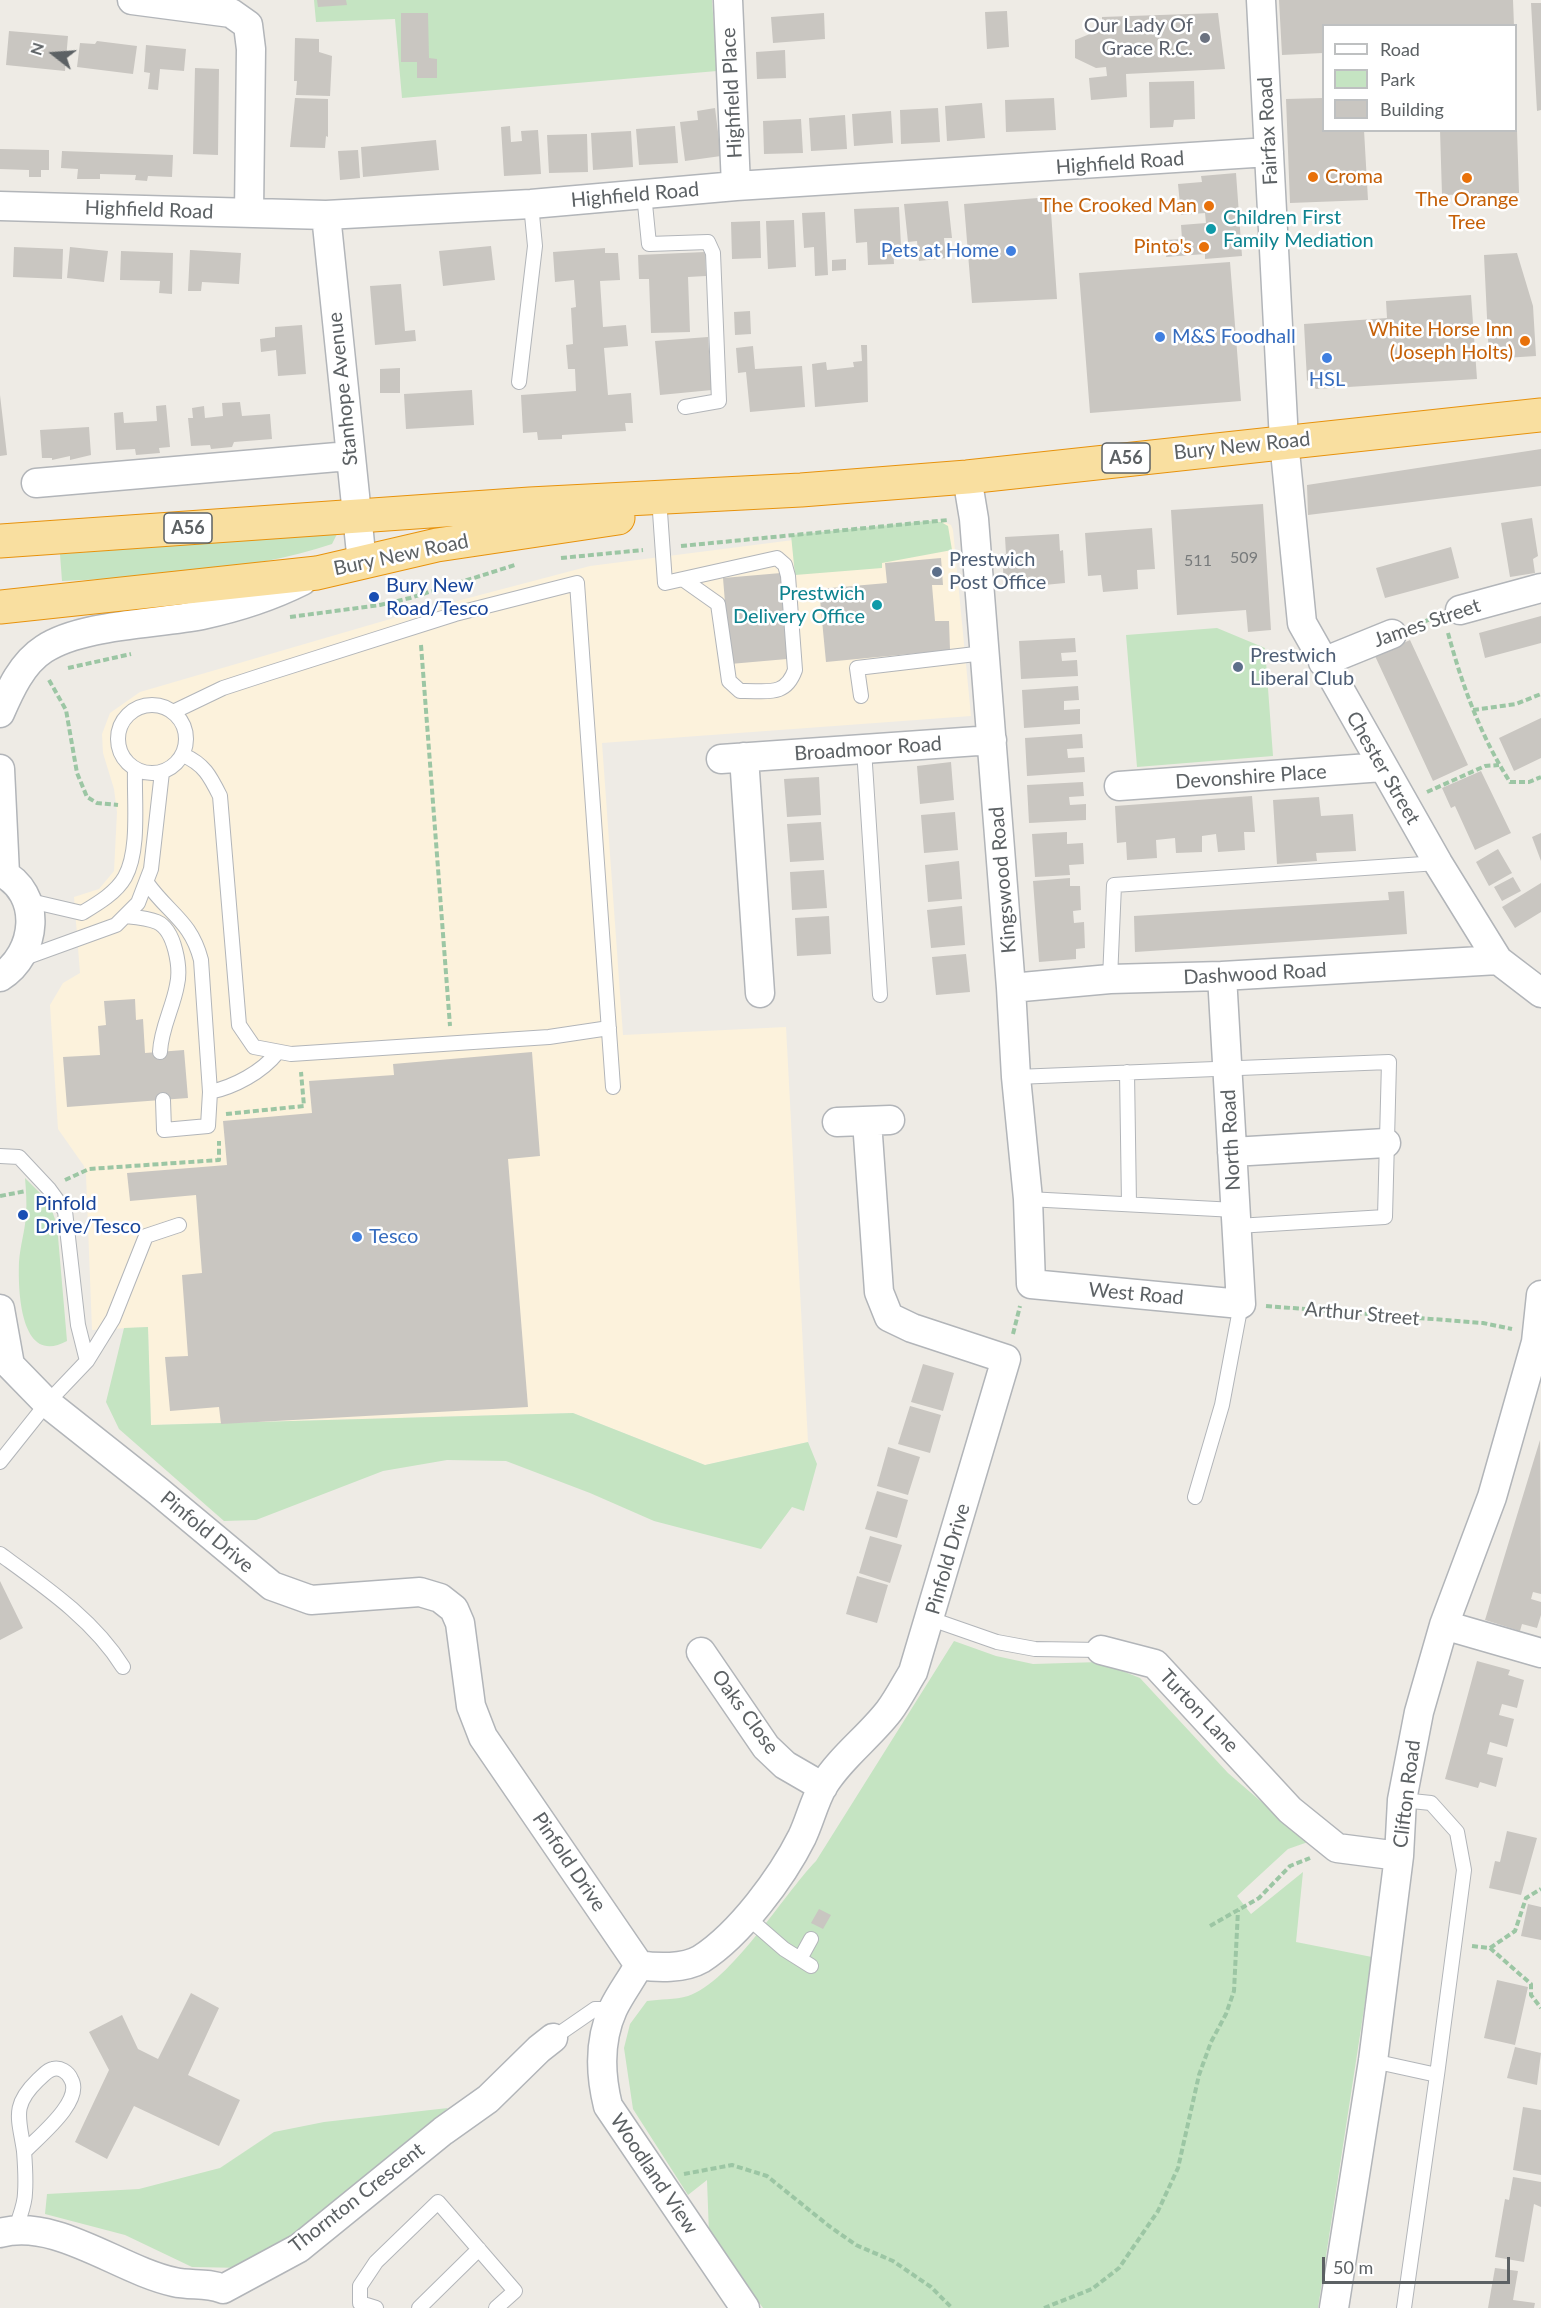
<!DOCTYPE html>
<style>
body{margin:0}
#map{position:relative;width:1541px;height:2308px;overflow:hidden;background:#eeebe5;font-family:Lato,sans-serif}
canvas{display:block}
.legend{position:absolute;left:1322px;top:24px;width:195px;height:108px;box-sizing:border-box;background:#fff;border:2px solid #bec0c1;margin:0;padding:8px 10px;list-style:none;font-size:18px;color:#5c6164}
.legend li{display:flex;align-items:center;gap:12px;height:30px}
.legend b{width:30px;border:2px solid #bec0c1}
.north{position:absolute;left:24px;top:24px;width:60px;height:60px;-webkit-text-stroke:4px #fff;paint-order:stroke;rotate:287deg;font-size:16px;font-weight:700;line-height:24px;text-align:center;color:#5c6164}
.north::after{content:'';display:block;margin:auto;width:21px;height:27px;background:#5c6164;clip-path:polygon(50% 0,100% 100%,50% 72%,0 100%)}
.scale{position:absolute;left:1322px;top:2257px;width:188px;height:27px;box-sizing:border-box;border:3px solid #5c6164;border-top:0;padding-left:8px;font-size:18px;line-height:21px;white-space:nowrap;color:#5c6164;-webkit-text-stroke:4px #fff;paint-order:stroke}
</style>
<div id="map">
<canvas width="1541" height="2308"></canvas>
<ul class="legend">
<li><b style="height:8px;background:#fff"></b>Road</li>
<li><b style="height:16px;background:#c5e4c2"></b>Park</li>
<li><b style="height:16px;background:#c9c6c1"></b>Building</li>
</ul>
<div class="north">N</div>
<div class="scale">50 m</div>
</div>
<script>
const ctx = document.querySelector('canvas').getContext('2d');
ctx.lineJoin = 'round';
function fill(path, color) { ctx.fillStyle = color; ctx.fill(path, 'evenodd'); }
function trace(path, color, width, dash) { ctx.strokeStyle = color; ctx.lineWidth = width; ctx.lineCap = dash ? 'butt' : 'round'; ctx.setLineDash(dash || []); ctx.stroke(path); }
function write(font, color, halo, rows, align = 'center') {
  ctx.font = font + ' Lato,sans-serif'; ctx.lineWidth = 5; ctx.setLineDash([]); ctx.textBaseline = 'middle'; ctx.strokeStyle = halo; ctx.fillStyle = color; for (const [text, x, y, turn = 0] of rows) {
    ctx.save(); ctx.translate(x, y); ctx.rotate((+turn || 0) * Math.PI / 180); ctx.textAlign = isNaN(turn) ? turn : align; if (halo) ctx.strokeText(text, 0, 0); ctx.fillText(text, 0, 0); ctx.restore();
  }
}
const commercial = new Path2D(`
 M942,521l9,4 2,5 18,186 -369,27 21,292 163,-8 22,415 -103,23 -132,-52 -422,12 -3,-98 -56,3 -6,-155 -2,-9 -26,-37 -8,-124 13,-22 17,-10 -6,-76 25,-8 15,-18 3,-59 -3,-23 -11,-36 -1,-19 8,-21 30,-21 264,-77 186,-49z`);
const green = new Path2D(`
 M314,0h398l5,71 -315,27 -7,-79 -79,3z
 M929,521l12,1 7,4 4,24 -70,13v5l-87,7 -4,-40z
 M337,534l-5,10c-85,28 -181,33 -270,37l-2,-27z
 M1217,628l48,20 8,108 -136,11 -11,-132z
 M25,1178l24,24 8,23 10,116c-47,26 -49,-51 -48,-79 1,-16 6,-31 7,-47 1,-12 0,-25 -1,-37z
 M148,1327l3,98 422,-12 132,52 103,-23 9,22 -13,47 -12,-4 -31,42 -107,-28 -64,-28 -84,-32 -59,-1 -64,11 -127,49 -32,1 -105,-92 -13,-27 18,-74z
 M954,1641l42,15 37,8 67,-2 40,16 88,95 80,69 -20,7 -51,47 14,18 52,-42 -7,70 76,15 -54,351h-555l-54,-74 -2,-54 -19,15 -55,-86 -9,-61 6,-24 17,-23c13,-2 28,-1 41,-5 43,-14 95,-101 128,-135z
 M448,2108l-138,120 -65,40 -53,-1 -67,-32 -80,-21 2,-20 92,-5 81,-21 54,-36 50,-10z`);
const building = new Path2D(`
 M317,0h29l1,5 -29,2z
 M1279,0h234l1,26h-191v27l-41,2z
 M1531,3h10v107l-4,1z
 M1007,11l2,36 -22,2 -2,-37z
 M401,13h27l1,45 8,1v19h-20v-16h-16z
 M824,13l1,26 -52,4 -2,-26z
 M1218,13l7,56 -99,5 1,23 -36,3 -2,-22 18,-2 -1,-9 -10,1 -21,-10v-18l27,-11v-12z
 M9,31l59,5 -3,35 -59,-6z
 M295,38l24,1v13l13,4 -2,40 -34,-1 1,-14h-3z
 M97,41l40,5 -4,28 -56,-7 3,-24 15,1z
 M146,45l40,4 -2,22 -24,-2 -2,21 -10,-1 2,-16 -6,-1z
 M785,50l1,28 -29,1 -1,-27z
 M195,68l24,1 -1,86 -25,-1z
 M1194,81l1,38 -21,1 -1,7 -23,1 -1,-46z
 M295,98l33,1v38l-2,-1 -1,12 -35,-1z
 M1054,98l2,32 -50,2 -1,-32z
 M1323,98v32h41l4,70 -78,3 -4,-104z
 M982,103l3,35 -38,3 -2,-35z
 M715,108l6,48 -36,5 -5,-39 18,-2 -1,-9z
 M938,108l2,34 -39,2 -1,-34z
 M891,111l2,32 -39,3 -2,-32z
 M845,115l2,34 -36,2 -2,-33z
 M801,119l2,34 -39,1 -1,-33z
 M510,126l1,16 11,-1 -1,-10 17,-1 3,44 -37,2 -3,-49z
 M675,126l3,37 -39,2 -3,-36z
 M1440,130h77l2,63 -77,2z
 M631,131l2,36 -40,3 -2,-37z
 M587,134l1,38 -39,1 -2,-38z
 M436,140l3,30 -76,7 -2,-30z
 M0,149l49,1v20h-8v7h-12v-7l-29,-1z
 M358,150l2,28 -20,2 -2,-29z
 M62,151l111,4 -1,22 -24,-1 -1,5 -12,-1 1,-5 -36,-1v5h-23l1,-10 -17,-1z
 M1236,173l6,83 -37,3v-5l-39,3 -1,-17 17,-1 -1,-14 25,-2 -1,-10 -24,2 -3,-31 24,-2 -1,-6z
 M1050,197l7,102 -85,4 -8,-99z
 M948,201l4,37h-8l2,20 -27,3 -2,-20 -9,1 -4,-38z
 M899,207l2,39h-8l1,18 -26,1 -1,-23 -11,1 -2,-34z
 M825,212l3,63 -13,1 -1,-29 -10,1 -2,-35z
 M794,220l2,47 -28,2 -2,-48z
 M760,221l1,37 -29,1 -1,-37z
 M491,246l4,34 -52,6 -4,-35z
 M14,247l49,2 -1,30 -49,-2z
 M70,247l38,4 -4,31 -37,-4z
 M605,248v5h13l2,27 -20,1 3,46 23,-2 2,21 -24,2 4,47 23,-2 2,30h-8l1,8 -64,4v4l-24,1 -1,-8 -14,1 -2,-38 55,-4 -1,-22h-7l-2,-24 7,-1 -2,-36 5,-1 -2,-27 -19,2 -2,-30z
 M190,250l51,3 -2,31 -37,-2 -1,9h-13z
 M121,251l52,2 -1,41 -13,-1 1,-12 -40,-1z
 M705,252l1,24 -18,1 2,55 -39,1 -2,-54h-10l-1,-24z
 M1517,253l16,53 3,50 -47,3 -5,-104z
 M846,259v11l-14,1v-11z
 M1230,262l11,139 -151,12 -11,-140z
 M401,284l4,47 10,-1 1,11 -41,4 -5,-59z
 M1471,295l6,84 -161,10 -9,-9 -3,-56 83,-6 -1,-17z
 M750,311l1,23 -16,1 -1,-23z
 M302,325l4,49 -28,2 -2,-26 -15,2 -1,-13 15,-2v-10z
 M708,337l4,53 -52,5 -5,-54z
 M861,345h6l1,57 -53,5 -3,-43 14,-2 1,8 27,-3 -1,-5 9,-1z
 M753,346l2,23 47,-3 3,41 -55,5 -4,-40 -8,1 -2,-25z
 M400,368v25h-20v-24z
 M472,390l2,35 -68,4 -2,-35z
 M0,395l7,60 -7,1z
 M240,402l2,14 28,-2 2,25 -38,3 -2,5 -21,2 -1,-4 -19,1 -3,-28h5l-1,-10 12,-2 1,12 18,-2 -1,-13z
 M166,405l4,42 -11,1 1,5 -24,2 -1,-6 -19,1 -2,-37 9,-1 1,11 33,-2 -1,-15z
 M89,427l2,28 -21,5v-4l-18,4v-2h-10l-2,-28z
 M1541,449v37l-233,29 -1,-30z
 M1263,504l8,126 -23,2 -2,-22 -69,5 -6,-105z
 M1532,518l6,38 -5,3 2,14 -25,4 -9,-54z
 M1152,528l3,41 -18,1 1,19 -35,3 -2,-17 -13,1 -3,-43z
 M1059,534l1,17 3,-1 2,33 -21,2v-3l-40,2 -2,-30h4l-1,-17z
 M1451,547l8,31 -74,20 -9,-30z
 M941,558l2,27h-11l3,36h14l1,29 -124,12 -7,-73 68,-6 -2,-20z
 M781,573l6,86 -57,5 -7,-86z
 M1541,616v27l-56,15 -6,-25z
 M1075,638l1,14 -15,1 1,8 15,-1 1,16 -57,3 -2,-38z
 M1410,640l58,125 -35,16 -58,-125z
 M1078,686l1,14 -15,1v9l16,-1v15l-56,4 -2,-38z
 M1541,718v40l-27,13 -15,-33z
 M1082,734l1,14 -16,1 1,9 16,-1 1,15 -58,4 -2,-38z
 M951,762l3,38 -34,4 -3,-38z
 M1481,771l30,62 -36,17 -20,-44 -4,2 -9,-20z
 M819,777l2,38 -34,2 -3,-38z
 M1083,782l1,14 -15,1 1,8 16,-1v16l-57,3 -2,-38z
 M1252,796l3,36h-11l1,18 -27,2 -2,-18 -14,2v16l-26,1 -1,-15 -19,2 1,18 -30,2 -1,-18 -9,1 -2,-37z
 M1319,797l2,19 32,-2 3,37 -40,2 1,8 -40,3 -4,-64z
 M955,812l3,38 -34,3 -3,-38z
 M821,822l3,38 -34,2 -3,-38z
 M1067,832v12l16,-1 1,21 -15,1 1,10 -35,2 -3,-43z
 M1541,833v28l-9,-24z
 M1498,849l14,24 -23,13 -13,-24z
 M959,861l3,38 -34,3 -3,-37z
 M824,870l3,38 -35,2 -2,-38z
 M1513,877l8,14 -19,10 -8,-14z
 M1070,878v8h10l1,24 -8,1 1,12 10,-1 1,26 -9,1v10l-37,3 -6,-81z
 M1541,883v29l-26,16 -13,-21z
 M1404,891l3,43 -272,18 -1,-36 255,-16 -1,-8z
 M962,906l3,39 -34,3 -4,-38z
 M829,916l2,38 -34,2 -2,-38z
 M966,954l4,38 -34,3 -4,-38z
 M135,999l1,21 7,-1 2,34 39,-3 4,48 -121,9 -4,-50 37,-2 -2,-29 8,-1 -2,-24z
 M532,1052l8,104 -32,3 20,248 -307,17 -2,-17 -49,4 -5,-54 23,-1 -6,-81 20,-2 -6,-78 -66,6 -3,-28 100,-8 -4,-44 89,-8 -3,-32 85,-6 -1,-11z
 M923,1364l31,9 -11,38 -32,-9z
 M910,1406l31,9 -11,38 -32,-9z
 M1540,1440l1,154 -8,-2 -2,7 10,3v13l-4,13 -15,-4 -2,7 -35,-11z
 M888,1447l32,10 -12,38 -31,-9z
 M877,1491l31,9 -11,38 -32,-9z
 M870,1536l32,9 -12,38 -31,-10z
 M857,1576l31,9 -11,38 -31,-9z
 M0,1581l23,47 -23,12z
 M1477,1661l33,9 -2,5 16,5 -7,28 -15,-4 -3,11 15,4 -7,28 -17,-5 -3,12 16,4 -7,29 -16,-5 -2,6 -33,-9z
 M1507,1831l30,7 -16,57 -32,-7 6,-27 5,1z
 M1528,1904l13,3v33l-20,-4z
 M819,1909l12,6 -8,14 -12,-6z
 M1497,1980l31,7 -13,58 -31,-7z
 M191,1993l28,15 -31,67 52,25 -21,46 -85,-40 -27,53 -32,-17 34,-72 -20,-38 33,-17 16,34 20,10z
 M1515,2047l26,6 -4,32 -30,-7z
 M1523,2107l18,3v65l-28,-5z
 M1513,2177l28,5v25l-7,-3 -10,58 -29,-5 10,-58 4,1z
 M1495,2268l23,3 -5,29 22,3 -1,5h-46z`);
const path = new Path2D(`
 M681,546l267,-26
 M561,558l82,-8
 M290,617l90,-12 30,-7 105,-33
 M1415,625l21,-8
 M1448,633c14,52 33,104 62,149h19l12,-5
 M421,645l29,381
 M68,668l63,-14
 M49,680l17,30 11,63 10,24 10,6 21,2
 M1473,710l43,-6 25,-10
 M1427,792l58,-26 14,-1
 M226,1114l78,-8 -3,-34
 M65,1180l24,-11 130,-9v-19
 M0,1196l26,-5
 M1266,1306l217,17 29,6
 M1013,1334l7,-28
 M1210,1926l49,-28 31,-32 20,-8
 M1472,1946l18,2 41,36v11l10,13
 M1490,1948l25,-17 11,-33 15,-9
 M684,2174l48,-9 35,11 62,50 27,19 37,16 38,26 21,21
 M1044,2308l48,-19 27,-21 39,-57 20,-43 21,-93 12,-33 15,-28 8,-23 4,-81`);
const service = new Path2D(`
 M644,194l5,50 59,-2 5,11 6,148 -34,6
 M519,382l16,-136 -4,-42
 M660,512l5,71 112,-25 8,7 3,11 7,94c-10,28 -29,20 -55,21l-11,-10 -11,-77 -34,-24
 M861,696l-4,-28 127,-15
 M118 739a34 34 0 1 1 68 0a34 34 0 1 1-68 0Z
 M173,712l50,-24 43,-14 189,-60 122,-31 36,504
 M864,749l16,246
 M183,755c21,9 27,21 37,41l19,229 15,22 37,7 258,-17 60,-9
 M147,883c22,31 44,38 54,77l9,132 -2,34 -44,4 -1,-30
 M26,900l56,13c15,-9 34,-20 43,-36 15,-27 9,-76 10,-107
 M125,916c10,1 23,2 32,6 18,8 24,46 20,63 -4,23 -16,43 -17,67
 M22,959l94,-34 22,-22 13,-34 11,-97
 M1110,979l4,-94 324,-22
 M1127,1072l2,132
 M1016,1077l373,-15 -4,155 -148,9
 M210,1092c24,-5 52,-20 67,-39
 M0,1156l19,1 30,32 16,22 13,114 9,36
 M1028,1199l207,11
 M0,1462l47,-59 40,-42 26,-42 33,-83 33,-11
 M1195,1497l27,-92 19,-101
 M0,1554c44,32 94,66 123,113
 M931,1619l66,23 38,7 66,1
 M746,1916l38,33 27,17
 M800,1959l11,-20
 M553,2038l42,-29h18
 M1373,2061l64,14 27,-205 -7,-38 -26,-29 -29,-3
 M16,2229c3,-12 9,-24 9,-36 1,-13 0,-29 -1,-42 -5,-33 -13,-45 14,-71 5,-4 9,-10 15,-11 7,-2 15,3 18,10 13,22 -33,58 -47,73
 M376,2308l-16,-5v-17l16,-24 62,-60 77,89 -19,17
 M419,2308l60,-59
 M1404,2308l33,-233`);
const minor = new Path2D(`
 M132,0l99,13 17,12 3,24 -2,164
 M728,0l8,186
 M1261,0l23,441 18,182 136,240 60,97 43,33
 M0,206l326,9 205,-11 205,-18 533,-34
 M326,215l36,348
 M967,477l7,42 37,469 5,89 12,122 3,85 210,20 -19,-328
 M36,483l313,-27
 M1460,610l81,-22
 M1323,662l69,-28
 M0,713c10,-23 22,-50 44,-64 38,-25 113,-25 158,-34 33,-7 70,-19 100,-34
 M744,757l16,236
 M721,759l271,-19
 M0,769l5,105
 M1119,786l264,-19
 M0,872c44,21 37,82 0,105
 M1011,988l99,-9 112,-3 276,-16
 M837,1122l53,-2
 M1232,1152l154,-9
 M0,1309l10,56 37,38 111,88 114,95 39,14 109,-8 20,6 14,11 6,14 11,83 12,31 156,228c18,3 45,4 62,-6 39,-25 81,-82 101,-122 8,-17 12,-35 21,-51 18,-29 46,-49 66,-75 9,-12 16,-26 24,-39l93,-313 -94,-31 -23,-11 -10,-25 -12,-171
 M1444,1625l97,28
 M1101,1650l54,14 135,146 47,38 62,8
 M701,1652l65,95 19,18 38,22
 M639,1965c-8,15 -19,29 -26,44 -14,31 -13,65 -5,97l137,202
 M0,2233c57,-15 119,37 174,49 17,4 33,0 49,7l76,-41 144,-117 45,-32 51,-50 14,-11
 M1334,2308l39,-247 26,-205 3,-56 17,-88 25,-87 48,-128 44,-155 5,-47`);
const trunk = new Path2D(`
 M0,541l530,-37 271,-14 166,-13 574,-62
 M0,607l317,-34 120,-28 181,-27`);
const markers = [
 [1205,38,6,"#6b7280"],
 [1313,177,6,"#e8710a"],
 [1467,178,6,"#e8710a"],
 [1209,206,6,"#e8710a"],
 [1211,229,6,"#0f9aa8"],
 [1204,247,6,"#e8710a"],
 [1011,251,6,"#3f7fe0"],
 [1160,337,6,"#3f7fe0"],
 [1525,341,6,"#e8710a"],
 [1327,358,6,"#3f7fe0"],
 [937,572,6,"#5c6f8a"],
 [374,597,6,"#1a4fb4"],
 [877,605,6,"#0f9aa8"],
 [1238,667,6,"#5c6f8a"],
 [23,1215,6,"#1a4fb4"],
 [357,1237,6,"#3f7fe0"]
];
const numberNames = [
 ["509",1244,558],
 ["511",1198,561]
];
const shields = [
 [1126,458,48],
 [188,528,48]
];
const shieldNames = [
 ["A56",1126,458],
 ["A56",188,528]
];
const worshipNames = [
 ["Our Lady Of",1193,26],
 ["Grace R.C.",1193,49]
];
const streetNames = [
 ["Highfield Place",732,93,-93],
 ["Fairfax Road",1268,131,-93],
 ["Highfield Road",1120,163,-4],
 ["Highfield Road",635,195,-5],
 ["Highfield Road",149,210,2],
 ["Stanhope Avenue",343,389,-96],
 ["Bury New Road",1242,446,-6],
 ["Bury New Road",401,555,-12],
 ["James Street",1427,623,-19],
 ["Broadmoor Road",868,749,-4],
 ["Chester Street",1383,768,60],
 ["Devonshire Place",1251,777,-4],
 ["Kingswood Road",1003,880,-95],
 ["Dashwood Road",1255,974,-3],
 ["North Road",1231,1140,-93],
 ["West Road",1136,1294,5],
 ["Arthur Street",1362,1314,5],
 ["Pinfold Drive",207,1532,40],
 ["Pinfold Drive",948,1559,-74],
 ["Turton Lane",1199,1711,47],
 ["Oaks Close",745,1712,54],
 ["Clifton Road",1407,1794,-83],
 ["Pinfold Drive",569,1862,56],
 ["Woodland View",654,2174,56],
 ["Thornton Crescent",357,2198,-38]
];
const foodNames = [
 ["Croma",1325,177,"left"],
 ["The Orange",1467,200,"center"],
 ["Tree",1467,223,"center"],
 ["The Crooked Man",1197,206],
 ["Pinto's",1192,247],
 ["White Horse Inn",1513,330],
 ["(Joseph Holts)",1513,353]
];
const cultureNames = [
 ["Children First",1223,218],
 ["Family Mediation",1223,241],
 ["Prestwich",865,594,"right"],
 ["Delivery Office",865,617,"right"]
];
const shopNames = [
 ["Pets at Home",999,251,"right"],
 ["M&S Foodhall",1172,337],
 ["HSL",1327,380,"center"],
 ["Tesco",369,1237]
];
const serviceNames = [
 ["Prestwich",949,560],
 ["Post Office",949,583],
 ["Prestwich",1250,656],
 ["Liberal Club",1250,679]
];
const transitNames = [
 ["Bury New",386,586],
 ["Road/Tesco",386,609],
 ["Pinfold",35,1204],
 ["Drive/Tesco",35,1227]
];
fill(commercial, '#fcf2dc');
fill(green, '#c5e4c2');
fill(building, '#c9c6c1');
trace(service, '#b2b5b9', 16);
trace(minor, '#b2b5b9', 31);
trace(trunk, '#e7920c', 35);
trace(path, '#9cc6a4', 4, [6, 3]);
trace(service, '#fff', 14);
trace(minor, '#fff', 28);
trace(trunk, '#f9dfa0', 33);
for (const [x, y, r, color] of markers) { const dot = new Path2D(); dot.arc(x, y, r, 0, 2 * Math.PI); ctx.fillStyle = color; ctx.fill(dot); trace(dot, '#fff', 2); }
write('16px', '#777a7b', null, numberNames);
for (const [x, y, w] of shields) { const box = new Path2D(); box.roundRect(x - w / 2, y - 15, w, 30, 4.5); ctx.fillStyle = '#fff'; ctx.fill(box); trace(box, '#5c6164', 1.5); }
write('bold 18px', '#5c6164', null, shieldNames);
write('20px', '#5b616d', '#fff', worshipNames, 'right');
write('20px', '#5c6164', '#fff', streetNames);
write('20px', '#c56008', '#fff', foodNames, 'right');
write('20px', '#0d838f', '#fff', cultureNames, 'left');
write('20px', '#366cbe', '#fff', shopNames, 'left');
write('20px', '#4e5e75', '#fff', serviceNames, 'left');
write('20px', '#164399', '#fff', transitNames, 'left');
</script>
